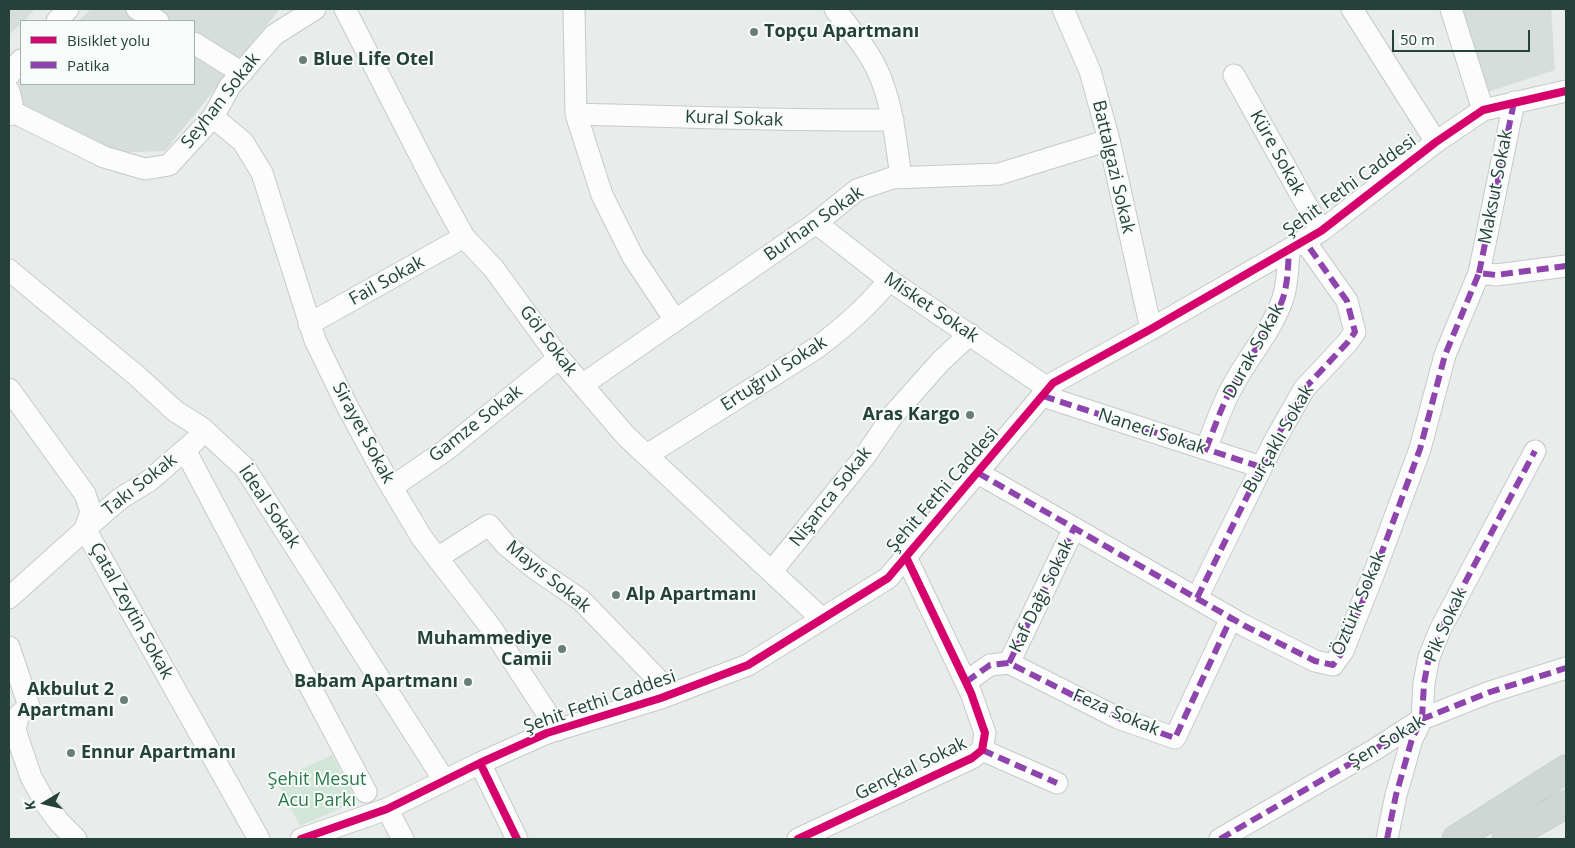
<!DOCTYPE html>
<meta charset="utf-8">
<style>
body{margin:0}
#map{position:relative;width:1575px;height:848px;overflow:hidden;background:#e8edeb;font-family:"Open Sans",sans-serif}
canvas{display:block}
.frame{position:absolute;inset:0;border:10px solid #24423a;pointer-events:none}
.legend{position:absolute;left:20px;top:20px;width:175px;height:65px;box-sizing:border-box;background:#f7fbf9;border:1px solid #a3b1ad;margin:0;padding:6px 9px;list-style:none;font-size:15px;color:#24423a}
.legend li{display:flex;align-items:center;gap:10px;height:25px}
.legend b{width:25px;border:1px solid #a3b1ad}
.north{position:absolute;left:20px;top:778px;width:50px;height:50px;-webkit-text-stroke:4px #f7fbf9;paint-order:stroke;rotate:261deg;font-size:14px;font-weight:700;line-height:20px;text-align:center;color:#24423a}
.north::after{content:'';display:block;margin:auto;width:18px;height:22px;background:#24423a;clip-path:polygon(50% 0,100% 100%,50% 72%,0 100%)}
.scale{position:absolute;left:1392px;top:30px;width:138px;height:22px;box-sizing:border-box;border:2px solid #24423a;border-top:0;padding-left:6px;font-size:15px;line-height:18px;white-space:nowrap;color:#24423a;-webkit-text-stroke:4px #f7fbf9;paint-order:stroke}
</style>
<div id="map">
<canvas width="1575" height="848"></canvas>
<div class="frame"></div>
<ul class="legend">
<li><b style="height:6px;background:#d6006c"></b>Bisiklet yolu</li>
<li><b style="height:6px;background:#8e44ad"></b>Patika</li>
</ul>
<div class="north">K</div>
<div class="scale">50 m</div>
</div>
<script>
const ctx = document.querySelector('canvas').getContext('2d');
ctx.lineJoin = 'round';
function fill(path, color) { ctx.fillStyle = color; ctx.fill(path, 'evenodd'); }
function trace(path, color, width, dash) { ctx.strokeStyle = color; ctx.lineWidth = width; ctx.lineCap = dash ? 'butt' : 'round'; ctx.setLineDash(dash || []); ctx.stroke(path); }
function write(font, color, halo, rows, align = 'center') {
  ctx.font = font + ' "Open Sans",sans-serif'; ctx.lineWidth = 4; ctx.setLineDash([]); ctx.textBaseline = 'middle'; ctx.strokeStyle = halo; ctx.fillStyle = color; for (const [text, x, y, turn = 0] of rows) {
    ctx.save(); ctx.translate(x, y); ctx.rotate((+turn || 0) * Math.PI / 180); ctx.textAlign = isNaN(turn) ? turn : align; if (halo) ctx.strokeText(text, 0, 0); ctx.fillText(text, 0, 0); ctx.restore();
  }
}
const built = new Path2D(`
 M9,9h26l-11,12h-3v3l-12,11z
 M91,9h189l-115,142 -52,2 -90,-48 -4,-26 2,-3v8h173v-63h-116z
 M1458,9h93l4,61 -70,23z`);
const green = new Path2D(`
 M332,755l25,46 -57,25 -24,-45z`);
const minor = new Path2D(`
 M137,9l21,12
 M345,9l85,166 34,62 30,32 65,89 67,78 196,183
 M574,9l2,105 26,81 31,62 42,63
 M835,9c11,15 24,30 34,46 23,36 26,82 32,122
 M1063,9l27,62 19,69 42,189
 M1352,9l84,133
 M1451,9l32,101
 M57,21l11,-12
 M194,43l48,30
 M9,75l12,-15
 M1234,75l87,156
 M9,91l3,12 -3,12
 M11,111l93,46 41,12 24,-4 44,-48 17,-31 44,-51 41,-26
 M576,114c106,3 211,7 317,6
 M213,117l30,25 19,31 53,167 32,66 38,70 37,62 70,91 66,101
 M816,223l73,57 160,109
 M9,270l128,106 38,35 27,17 43,40 199,312
 M1479,273l35,-171
 M309,324l155,-87
 M582,385l234,-162 41,-33 35,-12 107,-4 110,-34
 M9,389l76,105 6,18 -6,17 174,310
 M1043,396l218,71
 M1206,449c8,-20 15,-41 25,-60 16,-31 41,-58 52,-91 5,-16 5,-32 6,-49
 M185,450l181,342
 M647,455l168,-106c27,-20 53,-42 74,-69
 M978,473l267,153 70,35 18,4 10,-14 33,-83 44,-119 25,-94 34,-82 17,2 70,-9
 M392,487l54,-37 113,-92
 M437,558l52,-33 17,20 31,25 44,30 91,94
 M772,571l93,-115 28,-41 48,-54 29,-27
 M9,598l90,-81 22,-19 28,-17 46,-40
 M1197,598l77,-156 30,-53 43,-46 8,-11 -8,-31 -43,-61
 M9,647l20,59 -11,10 -3,14 16,47 15,27 13,18 17,17
 M1009,663l65,-135
 M966,682l24,-17 19,-2 109,55 57,20 56,-120
 M982,750l75,33
 M480,763l37,76
 M387,809l16,30
 M301,839l86,-30 93,-46 67,-30 114,-35 87,-33 140,-87 165,-195 98,-54 170,-98 115,-89 47,-32 83,-19
 M798,839l174,-81 10,-8 3,-17 -14,-40 -65,-136
 M1220,839l154,-89 48,-31 68,-27 76,-24
 M1387,839l9,-44 16,-56 10,-20 2,-36 5,-26 11,-27 30,-57 65,-122`);
const major = new Path2D(`
 M1456,839l110,-70
 M1506,839l60,-35`);
const quiet = new Path2D(`
 M1479,273l35,-171
 M1043,396l218,71
 M1206,449c8,-20 15,-41 25,-60 16,-31 41,-58 52,-91 5,-16 5,-32 6,-49
 M978,473l267,153 70,35 18,4 10,-14 33,-83 44,-119 25,-94 34,-82 17,2 70,-9
 M1197,598l77,-156 30,-53 43,-46 8,-11 -8,-31 -43,-61
 M1009,663l65,-135
 M966,682l24,-17 19,-2 109,55 57,20 56,-120
 M982,750l75,33
 M1220,839l154,-89 48,-31 68,-27 76,-24
 M1387,839l9,-44 16,-56 10,-20 2,-36 5,-26 11,-27 30,-57 65,-122`);
const cycleway = new Path2D(`
 M480,763l37,76
 M301,839l86,-30 93,-46 67,-30 114,-35 87,-33 140,-87 165,-195 98,-54 170,-98 115,-89 47,-32 83,-19
 M798,839l174,-81 10,-8 3,-17 -14,-40 -65,-136`);
const markers = [
 [754,32,5,"#697e78"],
 [303,60,5,"#697e78"],
 [970,415,5,"#697e78"],
 [616,595,5,"#697e78"],
 [562,649,5,"#697e78"],
 [468,682,5,"#697e78"],
 [124,700,5,"#697e78"],
 [71,753,5,"#697e78"]
];
const poiNames = [
 ["Topçu Apartmanı",764,32],
 ["Blue Life Otel",313,60],
 ["Aras Kargo",960,415,"right"],
 ["Alp Apartmanı",626,595],
 ["Muhammediye",552,639,"right"],
 ["Camii",552,660,"right"],
 ["Babam Apartmanı",458,682,"right"],
 ["Akbulut 2",114,690,"right"],
 ["Apartmanı",114,711,"right"],
 ["Ennur Apartmanı",81,753]
];
const streetNames = [
 ["Seyhan Sokak",221,101,-52],
 ["Kural Sokak",734,119,2],
 ["Küre Sokak",1277,153,61],
 ["Battalgazi Sokak",1113,167,77],
 ["Şehit Fethi Caddesi",1350,186,-36],
 ["Maksut Sokak",1496,187,-79],
 ["Burhan Sokak",814,224,-35],
 ["Fail Sokak",387,281,-29],
 ["Misket Sokak",931,308,34],
 ["Göl Sokak",548,341,53],
 ["Durak Sokak",1254,351,-61],
 ["Ertuğrul Sokak",774,374,-33],
 ["Gamze Sokak",476,424,-38],
 ["Naneci Sokak",1152,432,18],
 ["Sirayet Sokak",363,433,62],
 ["Burçaklı Sokak",1279,439,-60],
 ["Takı Sokak",140,485,-38],
 ["Şehit Fethi Caddesi",943,490,-49],
 ["Nişanca Sokak",831,497,-52],
 ["İdeal Sokak",269,507,56],
 ["Mayıs Sokak",548,577,39],
 ["Kaf Dağı Sokak",1042,596,-64],
 ["Öztürk Sokak",1359,604,-67],
 ["Çatal Zeytin Sokak",131,611,61],
 ["Pik Sokak",1446,625,-66],
 ["Şehit Fethi Caddesi",600,702,-19],
 ["Feza Sokak",1116,713,23],
 ["Şen Sokak",1387,742,-31],
 ["Gençkal Sokak",911,769,-26]
];
const parkNames = [
 ["Şehit Mesut",317,780],
 ["Acu Parkı",317,801]
];
fill(built, '#d6dedb');
fill(green, '#d1e6d8');
trace(minor, '#c5cac8', 23);
trace(major, '#c3ccc9', 29);
trace(minor, '#fcfcfc', 21);
trace(major, '#cfd7d5', 28);
trace(quiet, '#8e44ad', 6, [12, 6]);
trace(cycleway, '#d6006c', 8);
for (const [x, y, r, color] of markers) { const dot = new Path2D(); dot.arc(x, y, r, 0, 2 * Math.PI); ctx.fillStyle = color; ctx.fill(dot); trace(dot, '#f7fbf9', 2); }
write('bold 18px', '#24423a', '#f7fbf9', poiNames, 'left');
write('18px', '#24423a', '#f7fbf9', streetNames);
write('18px', '#2d7a4b', '#f7fbf9', parkNames);
</script>
